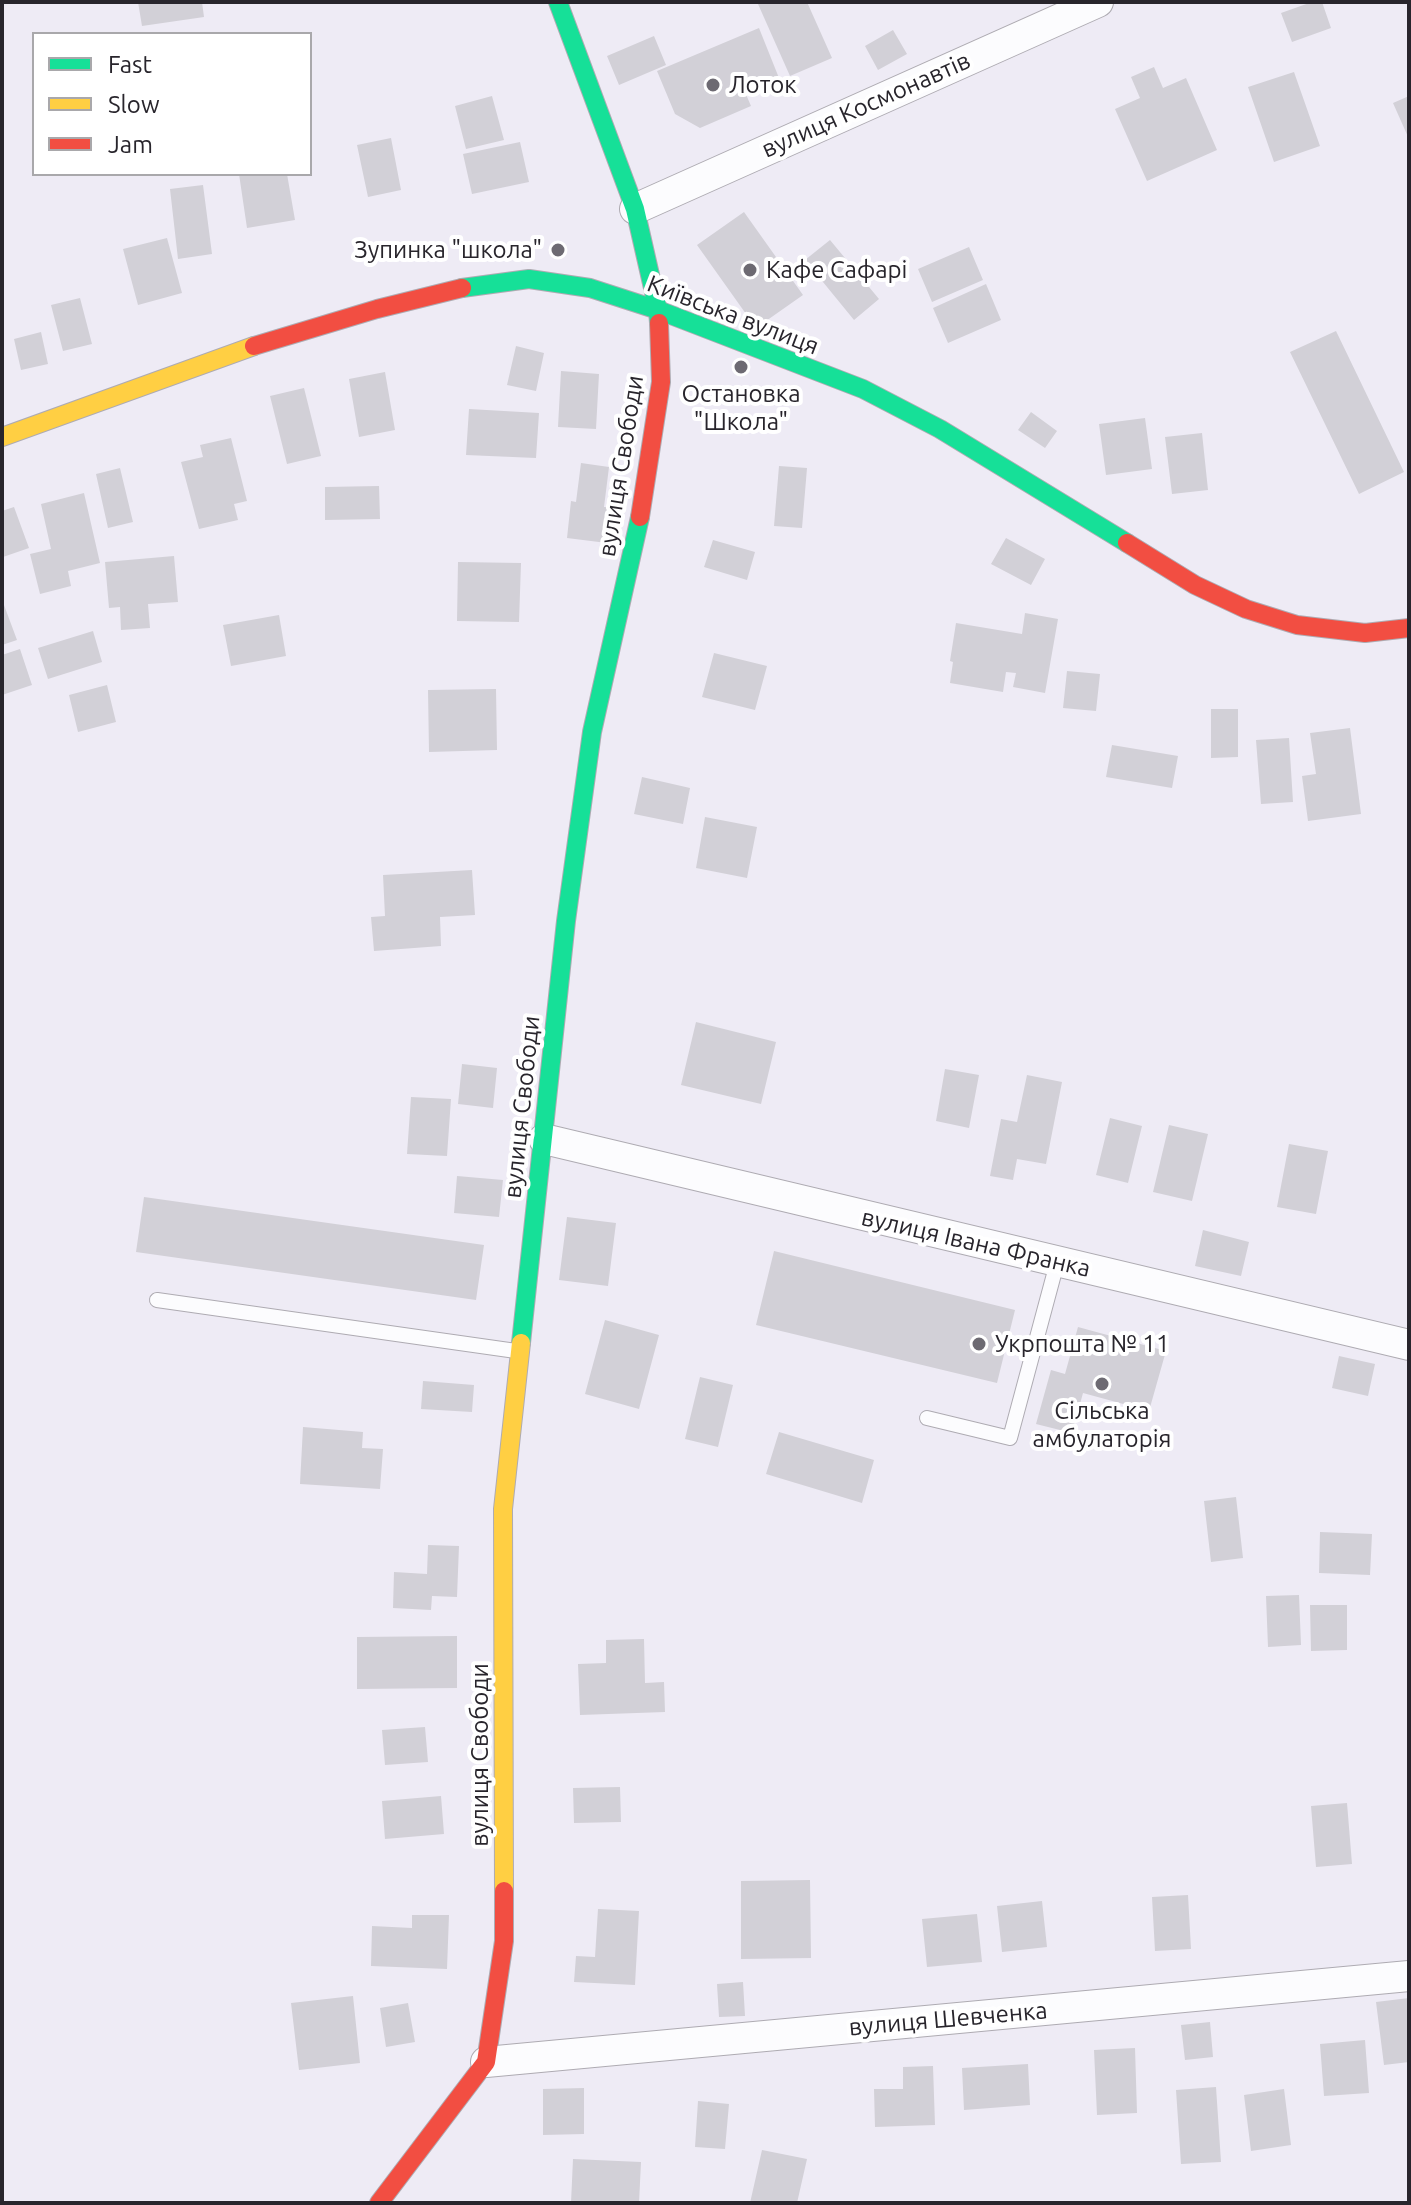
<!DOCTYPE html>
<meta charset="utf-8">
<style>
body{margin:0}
#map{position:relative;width:1411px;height:2205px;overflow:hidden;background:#eeebf5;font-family:Ubuntu,sans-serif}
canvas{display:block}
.frame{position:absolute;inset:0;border:4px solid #28252c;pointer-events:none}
.legend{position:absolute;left:32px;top:32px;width:280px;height:144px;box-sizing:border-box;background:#fff;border:2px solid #a9a8ab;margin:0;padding:10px 14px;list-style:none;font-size:24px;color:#28252c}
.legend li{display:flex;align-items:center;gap:16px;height:40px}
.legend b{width:40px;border:2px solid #a9a8ab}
</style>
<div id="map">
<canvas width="1411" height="2205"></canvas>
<div class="frame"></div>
<ul class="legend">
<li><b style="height:10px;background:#16e098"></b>Fast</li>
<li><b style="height:10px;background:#ffcf43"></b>Slow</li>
<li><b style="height:10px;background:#f24e42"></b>Jam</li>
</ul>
</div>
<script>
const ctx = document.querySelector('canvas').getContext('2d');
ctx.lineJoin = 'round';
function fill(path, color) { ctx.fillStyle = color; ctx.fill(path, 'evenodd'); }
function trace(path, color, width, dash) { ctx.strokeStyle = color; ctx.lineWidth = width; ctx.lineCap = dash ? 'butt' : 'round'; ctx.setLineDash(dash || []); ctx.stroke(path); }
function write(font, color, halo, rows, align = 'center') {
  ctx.font = font + ' Ubuntu,sans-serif'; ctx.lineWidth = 8; ctx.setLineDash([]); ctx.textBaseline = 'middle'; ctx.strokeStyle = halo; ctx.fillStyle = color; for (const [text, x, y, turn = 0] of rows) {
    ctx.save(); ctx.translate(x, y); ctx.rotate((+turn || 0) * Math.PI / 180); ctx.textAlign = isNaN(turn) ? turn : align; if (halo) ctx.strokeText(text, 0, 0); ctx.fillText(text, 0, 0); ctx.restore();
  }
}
const building = new Path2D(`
 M138,2h64l2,15 -62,9z
 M762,2h45l25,56 -42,18 -32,-72z
 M1312,2h10l9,26 -39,14 -11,-29z
 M759,28l20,50 -34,14 6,14 -51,22 -25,-14 -18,-43z
 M893,30l14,24 -29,16 -13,-24z
 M654,36l12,29 -47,20 -12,-29z
 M1154,67l9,21 23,-10 31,72 -70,31 -32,-72 25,-11 -9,-21z
 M1294,72l26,74 -46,16 -26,-75z
 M492,96l12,44 -38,9 -11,-43z
 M1409,96v43l-16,-36z
 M391,138l10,52 -33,7 -11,-52z
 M520,142l9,40 -57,12 -9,-40z
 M239,174h48l8,46 -48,8z
 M203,185l9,69 -34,5 -8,-70z
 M744,212l59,83 -47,33 -59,-83z
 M167,238l15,55 -44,12 -15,-56z
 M830,240l49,59 -25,21 -49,-60z
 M969,247l14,33 -51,22 -14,-33z
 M986,284l15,36 -53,23 -15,-35z
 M80,298l12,46 -29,7 -12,-46z
 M1336,331l68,141 -45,22 -69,-142z
 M41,332l7,32 -27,6 -7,-31z
 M516,346l28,7 -8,38 -29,-6z
 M561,371l38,3 -3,55 -38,-2z
 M385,372l10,58 -36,7 -10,-58z
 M304,388l17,68 -34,8 -17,-68z
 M469,409l70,4 -3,45 -70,-3z
 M1031,412l26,19 -12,17 -27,-18z
 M1145,418l7,51 -46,6 -7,-51z
 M1202,433l6,57 -36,4 -7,-57z
 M231,438l16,63 -13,3 4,16 -39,9 -18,-67 22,-5 -3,-12z
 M581,463l28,4 -5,40h7l-4,36 -40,-5 4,-37 5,1z
 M779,466l28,2 -5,60 -28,-2z
 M120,468l13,54 -25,6 -12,-54z
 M379,486l1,33 -55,1v-33z
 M84,493l16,70 -32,8 3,15 -31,8 -10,-40 21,-5 -10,-45z
 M14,507l15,41 -26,9 -1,-46z
 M1006,538l39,21 -14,26 -40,-21z
 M713,540l42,12 -8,28 -43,-13z
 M174,556l4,46 -30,2 2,24 -29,2 -1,-23 -11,1 -4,-46z
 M458,562l63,1 -2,59 -62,-1z
 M2,605h2l13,35 -15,5z
 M1025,613l33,6 -13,74 -32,-6 3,-14 -10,-1 -3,20 -53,-9 3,-21 -3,-1 6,-38 66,11z
 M279,615l7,41 -55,10 -8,-41z
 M93,631l9,31 -54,17 -10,-31z
 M20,649l12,36 -30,10v-40z
 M714,653l53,13 -12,44 -53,-13z
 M1067,671l33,3 -4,37 -33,-3z
 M107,685l9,37 -38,10 -9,-37z
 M496,689l1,61 -68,2 -1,-62z
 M1211,709h27v48l-27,1z
 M1350,728l11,86 -53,7 -6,-45 14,-2 -6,-41z
 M1289,738l4,64 -32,2 -5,-64z
 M1112,745l66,11 -6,32 -66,-11z
 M642,777l48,11 -7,36 -49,-10z
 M705,817l52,10 -10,51 -51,-10z
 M472,870l3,45 -35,2 1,29 -67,5 -3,-34 14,-1 -2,-41z
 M696,1022l80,20 -15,62 -80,-19z
 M462,1064l35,4 -4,40 -35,-4z
 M945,1069l34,6 -10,53 -33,-7z
 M1027,1075l35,7 -16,82 -29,-5 -4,21 -23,-4 11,-57 16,3z
 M411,1097l40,2 -4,57 -40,-2z
 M1110,1118l32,8 -14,57 -32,-8z
 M1169,1125l39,9 -16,67 -39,-9z
 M1289,1144l39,7 -12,63 -39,-7z
 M457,1176l46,4 -4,37 -45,-4z
 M144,1197l340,48 -8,55 -340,-48z
 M567,1217l49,6 -8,63 -49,-6z
 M1203,1230l46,12 -8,34 -46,-10z
 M774,1251l241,59 -18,73 -241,-58z
 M605,1320l54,15 -20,74 -54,-15z
 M1078,1327l88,24 -17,60 -66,-18 -11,40 -36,-9 15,-54 14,4z
 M1339,1356l36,8 -7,32 -36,-8z
 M700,1377l33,8 -15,62 -33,-8z
 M423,1381l51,4 -2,27 -51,-3z
 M303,1427l60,5 -1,16 21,1 -3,40 -80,-5z
 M779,1432l95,28 -12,43 -96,-29z
 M1236,1497l7,61 -32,4 -7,-61z
 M1320,1532l52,2 -2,41 -51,-2z
 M428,1545l31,1 -2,51 -25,-1 -1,14 -38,-2 1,-36 33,2z
 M1299,1595l2,50 -33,2 -2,-51z
 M1310,1605h37v45l-36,1z
 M457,1636v52l-100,1v-52z
 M644,1639l1,44 19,-1 1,30 -85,3 -2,-51 28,-1v-23z
 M425,1727l3,35 -43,3 -3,-35z
 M620,1787l1,35 -47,1 -1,-35z
 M441,1796l3,38 -59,5 -3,-38z
 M1347,1803l5,61 -36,3 -5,-61z
 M810,1880l1,78 -70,1v-78z
 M1188,1895l3,54 -36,2 -3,-54z
 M1042,1901l5,46 -45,5 -5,-46z
 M598,1909l41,2 -4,74 -61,-3 2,-26 19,1z
 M977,1914l5,48 -55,5 -5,-48z
 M412,1915h37l-2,54 -76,-3 1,-40 40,2z
 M743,1982l2,34 -26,1 -2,-33z
 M353,1996l7,67 -61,7 -8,-67z
 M1409,1998v64l-25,3 -8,-63z
 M408,2003l7,39 -29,5 -6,-39z
 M1210,2022l3,35 -28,3 -4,-35z
 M1365,2040l4,53 -45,3 -4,-52z
 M1135,2048l2,65 -40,2 -3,-65z
 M1028,2064l2,41 -66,5 -2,-42z
 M933,2066l2,59 -60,2 -1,-38h29v-22z
 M1216,2087l5,75 -40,2 -5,-74z
 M584,2088v46l-41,1v-46z
 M1284,2089l7,56 -40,6 -7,-56z
 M698,2101l31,3 -4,45 -30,-2z
 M762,2150l45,9 -10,44h-47z
 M573,2159l68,3 -2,41h-68z`);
const lane = new Path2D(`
 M157,1300l359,51
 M927,1418l83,20 47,-175`);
const street = new Path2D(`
 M635,209l463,-207
 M544,1139l865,206
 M486,2062l923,-86`);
const fast = new Path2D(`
 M558,2l77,207 23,101 1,13
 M462,288l67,-9 61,9 68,22 205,79 77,40 187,114
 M521,1343l45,-422 26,-189 48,-215`);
const slow = new Path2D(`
 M2,437l252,-91
 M504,1891l-1,-382 18,-166`);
const jam = new Path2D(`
 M254,346l123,-37 85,-21
 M640,517l21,-135 -2,-59
 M1127,543l68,42 51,24 51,16 68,8 44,-5
 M379,2203l107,-141 18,-121v-50`);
const markers = [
 [713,85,8,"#6d6a72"],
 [558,250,8,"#6d6a72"],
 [750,270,8,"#6d6a72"],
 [741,367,8,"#6d6a72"],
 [979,1344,8,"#6d6a72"],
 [1102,1384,8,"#6d6a72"]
];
const poiNames = [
 ["Лоток",729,85],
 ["Зупинка \"школа\"",542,250,"right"],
 ["Кафе Сафарі",766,270],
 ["Остановка",741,394,"center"],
 ["\"Школа\"",741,422,"center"],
 ["Укрпошта № 11",995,1344],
 ["Сільська",1102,1411,"center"],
 ["амбулаторія",1102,1439,"center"]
];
const streetNames = [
 ["вулиця Космонавтів",866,105,-24],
 ["Київська вулиця",733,315,21],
 ["вулиця Свободи",621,466,-81],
 ["вулиця Свободи",522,1107,-84],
 ["вулиця Івана Франка",976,1243,13],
 ["вулиця Свободи",480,1755,-90],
 ["вулиця Шевченка",948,2019,-5]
];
fill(building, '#d2d0d7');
trace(lane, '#aeabb2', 16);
trace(street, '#aeabb2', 32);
trace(fast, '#aeabb2', 20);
trace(slow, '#aeabb2', 20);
trace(jam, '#aeabb2', 20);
trace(lane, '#fcfcfe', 14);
trace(street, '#fcfcfe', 30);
trace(fast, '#16e098', 18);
trace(slow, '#ffcf43', 18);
trace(jam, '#f24e42', 18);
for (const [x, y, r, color] of markers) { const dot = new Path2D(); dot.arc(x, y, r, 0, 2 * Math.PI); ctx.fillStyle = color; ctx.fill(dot); trace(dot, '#fff', 3); }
write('24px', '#28252c', '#fff', poiNames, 'left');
write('24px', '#28252c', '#fff', streetNames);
</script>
